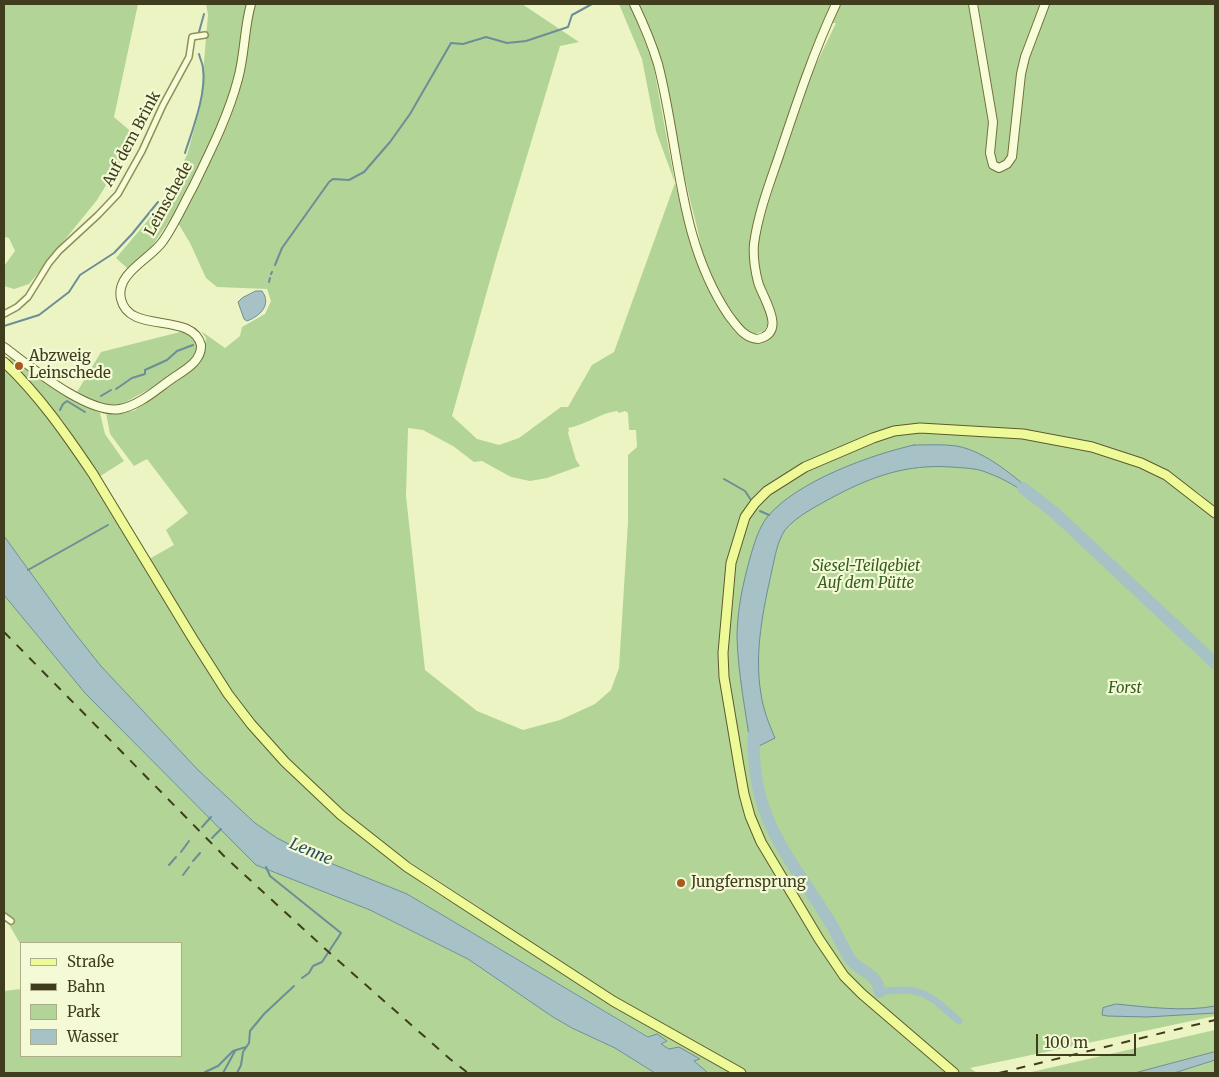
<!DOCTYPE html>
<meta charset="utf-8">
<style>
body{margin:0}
#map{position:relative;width:1219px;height:1077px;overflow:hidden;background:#edf4c4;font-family:Merriweather,serif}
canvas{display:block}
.frame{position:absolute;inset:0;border:5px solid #3f3d1d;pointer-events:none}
.legend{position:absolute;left:20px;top:942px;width:162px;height:115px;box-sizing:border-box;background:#f4fad5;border:1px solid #acae8b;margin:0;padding:6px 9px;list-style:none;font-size:15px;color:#3f3d1d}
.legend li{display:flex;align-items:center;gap:10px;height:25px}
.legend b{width:25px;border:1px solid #acae8b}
.scale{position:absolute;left:1036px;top:1034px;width:100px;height:22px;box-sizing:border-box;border:2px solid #3f3d1d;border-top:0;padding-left:6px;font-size:15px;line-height:18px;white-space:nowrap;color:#3f3d1d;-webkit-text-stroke:4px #f4fad5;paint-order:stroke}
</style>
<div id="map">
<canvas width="1219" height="1077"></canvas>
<div class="frame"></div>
<ul class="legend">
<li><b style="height:6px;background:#eefa98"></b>Straße</li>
<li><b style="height:6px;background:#3f3d1d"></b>Bahn</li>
<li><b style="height:14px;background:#b2d496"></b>Park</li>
<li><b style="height:14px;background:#a6c2c6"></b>Wasser</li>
</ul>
<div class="scale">100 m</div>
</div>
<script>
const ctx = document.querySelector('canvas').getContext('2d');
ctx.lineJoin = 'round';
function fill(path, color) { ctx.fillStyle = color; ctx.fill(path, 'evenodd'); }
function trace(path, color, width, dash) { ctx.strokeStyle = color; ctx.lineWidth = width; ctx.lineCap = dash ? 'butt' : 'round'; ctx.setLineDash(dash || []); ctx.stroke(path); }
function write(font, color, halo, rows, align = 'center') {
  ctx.font = font + ' Merriweather,serif'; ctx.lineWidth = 4.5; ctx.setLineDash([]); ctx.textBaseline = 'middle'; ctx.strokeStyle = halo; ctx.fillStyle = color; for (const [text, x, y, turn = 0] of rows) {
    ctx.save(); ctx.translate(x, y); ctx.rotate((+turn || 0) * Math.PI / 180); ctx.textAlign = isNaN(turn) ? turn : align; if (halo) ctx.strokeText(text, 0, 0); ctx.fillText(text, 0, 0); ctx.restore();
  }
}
const green = new Path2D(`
 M4,4h134l-24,113 22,19 -39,64 -68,84 -15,5 -10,-3v-20l11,-15 -6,-13 -5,-1z
 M206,4h316l57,38 -19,4 -64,213 -44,157 25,23 22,6 20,-7 42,-31h7l24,-42 22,-13 61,-169 -19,-52 -14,-72 -23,-55h11l23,59 22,120 27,94 11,21 21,31 12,10 11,5 8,-3 7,-6 3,-5 2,-11 -14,-33 -5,-17v-23l2,-16 45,-143 31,-64h-9l-1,-7 -30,75 -41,125c-7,28 -7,54 4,81 3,9 12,19 8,29 -3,6 -9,8 -16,7 -6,-2 -9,-9 -13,-13 -12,-14 -23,-32 -30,-49 -6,-15 -8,-32 -12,-48 -14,-52 -23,-106 -34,-160l-3,-1 -21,-58h331l16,90 7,-1 -14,-89h237v504l-15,-14 -31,-21 -52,-22 -41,-12 -53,-8 116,36 25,11 51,39v499l-245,52 7,5h-269l-15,-12 7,-2 -21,-12 -10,2 -8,-5 6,-3 -10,-7 -8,3 -242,-143 -99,-40 -31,-16 -22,-15 -57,-53 -98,-105 -30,-38 -66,-91v-167l29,29 57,77 135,220 113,122 40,33 49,37 50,31 5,-9 -103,-67 -34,-29 -56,-53 -35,-38 -23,-30 -82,-133 25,-14 -8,-15 22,-17 -41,-54 -13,7 -24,-32 -4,-21 28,-2 24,-16 28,-21 17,-20 3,-16 -5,-7 24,17 15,-12 2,-9 23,-13 6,-13 -4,-12 -50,-2 -11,-9 -16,-35 -12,-20c25,-47 60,-106 67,-158l-25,63 -48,89 -20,29 -24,23 -12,-11 45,-53 26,-50 13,-47 8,-93zM617,411l2,2 6,-2 3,2 1,17h7l1,17 -9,8v67l-9,146 -8,22 -16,14 -35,16 -37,10 -46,-19 -52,-41 -19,-174 2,-68 15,2 30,16 21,16 8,-1 29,16 19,4 17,-3 33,-12 -4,-6 -8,-27 1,-3 -1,-2c18,-3 32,-15 49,-17z
 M180,332h11l6,5 -1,15 -14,17 -27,17 -33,18 -17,1 -11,-4 -17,-9 24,-40z
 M11,356l64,45 25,12 5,21 19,27 -25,16 -36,-56 -54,-61z
 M4,595l81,98 171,172 114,45 98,49 85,58 19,11 43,20 40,25h-651v-82l17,-2v67h160v-113h-160v2l-17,-29z
 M1215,1030v22l-80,21h-108z
 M1215,1060v13h-41z`);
const water = new Path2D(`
 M256,291h6c10,14 -2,25 -15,30l-3,-2 -6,-17 4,-4z
 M914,445c14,0 29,-1 43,1 30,6 58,31 81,51l-3,2c-15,-10 -30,-20 -47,-26 -11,-5 -24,-5 -37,-6 -44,-3 -78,9 -116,29 -15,8 -40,21 -50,34 -8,12 -10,27 -13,40 -9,40 -18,83 -11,124 2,15 8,30 14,44l-24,12c-5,-37 -13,-76 -14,-113 0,-26 6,-54 13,-79 4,-14 9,-31 18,-42 30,-35 102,-61 146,-71z
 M4,536l66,91 30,38 98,105 57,53 22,15 31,16 99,40 241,143 9,-3 10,7 -6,3 8,5 10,-2 21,12 -6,2 14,12h-53l-40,-25 -43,-20 -19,-11 -85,-58 -98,-49 -114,-45 -171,-172 -81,-98z
 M1116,1004c30,3 69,8 99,2v7l-68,4 -40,-1 -5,-1 1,-7z
 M1215,1052v8l-41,13h-39z`);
const stream = new Path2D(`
 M199,32l5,-18
 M185,153c7,-22 22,-61 18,-84 0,-5 -3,-10 -4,-15
 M275,265l7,-17 47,-66 4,-3 16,1 15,-8 26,-30 20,-28 41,-71 12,1 23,-7 21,6 19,-2 42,-14 4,-12 20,-11
 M271,274l1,-2
 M269,282l1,-4
 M4,326l35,-11 30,-23 11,-17 34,-22 18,-19 26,-32
 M116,389l16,-11 13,-4v-4l22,-10 10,-9 16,-6
 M101,396l10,-6
 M60,410l3,-6 4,-3 18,11
 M724,479l21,12 6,9
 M760,511l9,4
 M28,570l80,-45
 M202,827l9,-10
 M212,838l9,-9
 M181,852l8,-11
 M193,861l7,-8
 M169,865l7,-8
 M266,867l4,9 71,57 -19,29 -9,4 -4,7 -7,5
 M183,875l6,-8
 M205,1072l13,-6 15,-15 13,-4
 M223,1073l12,-22
 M237,1073l4,-8 2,-13 6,-9 1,-12 14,-17 30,-28`);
const canal = new Path2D(`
 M878,992c12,-1 28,-4 40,0 15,4 29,19 41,29`);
const river = new Path2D(`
 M1023,488l32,25 160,150
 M754,734c-4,83 35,122 76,188 7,12 13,25 20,37 6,9 20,13 26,22 2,3 3,7 4,11`);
const minor = new Path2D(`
 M4,314l13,-7 11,-10 21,-34 10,-12 39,-36 20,-21 24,-43 21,-46 26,-48 3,-20 13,-2
 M4,916l7,5`);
const secondary = new Path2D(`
 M634,4c9,19 18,40 24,60 22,85 20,177 71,252 8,10 15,22 29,23 30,-7 5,-40 0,-57 -3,-12 -5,-26 -4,-38 4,-30 15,-59 25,-88 17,-51 34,-103 57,-152
 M973,4l20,118 -3,31 3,12 6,3 8,-4 5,-7 9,-83 4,-17 20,-53
 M4,347c26,19 84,68 116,62 20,-4 37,-20 53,-31 12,-8 29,-17 28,-33 -9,-34 -72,-10 -80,-46 -6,-26 30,-40 42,-58 12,-17 20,-36 30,-54 17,-35 35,-70 45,-108 7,-25 6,-51 13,-75`);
const primary = new Path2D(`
 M4,362c35,33 62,72 89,112l100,165 35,55 23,30 34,38 56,53 66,52 206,134 128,72
 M954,1073l-92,-79 -18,-18 -25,-37 -58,-97 -11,-26 -6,-22 -5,-28 -15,-89 -1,-24 8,-90 14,-46 10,-14 12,-12 38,-24 68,-29 21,-7 26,-3 103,6 69,13 49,16 25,12 49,38`);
const rail = new Path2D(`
 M4,632l221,225 108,99 117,103 18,14
 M999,1073l216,-53`);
const markers = [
 [19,366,5,"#a85a20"],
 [681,883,5,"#a85a20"]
];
const streetNames = [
 ["Auf dem Brink",132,139,-62],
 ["Leinschede",169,199,-61]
];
const poiNames = [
 ["Abzweig",29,357],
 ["Leinschede",29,374],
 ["Jungfernsprung",691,883]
];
const parkNames = [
 ["Siesel-Teilgebiet",866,567],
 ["Auf dem Pütte",866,584],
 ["Forst",1125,689]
];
const waterNames = [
 ["Lenne",311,852,23]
];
fill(green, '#b2d496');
fill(water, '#a6c2c6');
trace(water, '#6c8e96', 1);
trace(stream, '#6c8e96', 2);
trace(canal, '#a6c2c6', 7);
trace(river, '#a6c2c6', 12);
trace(minor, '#918f57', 8);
trace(secondary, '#736f3b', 10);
trace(primary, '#5f5a2c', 11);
trace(minor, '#f8fdd9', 5);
trace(secondary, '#f8fdd9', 8);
trace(primary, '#eefa98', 9);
trace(rail, '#3f3d1d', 2, [9, 9]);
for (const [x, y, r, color] of markers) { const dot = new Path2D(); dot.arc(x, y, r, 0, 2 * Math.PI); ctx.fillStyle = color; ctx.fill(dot); trace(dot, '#f4fad5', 2); }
write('15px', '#3f3d1d', '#f4fad5', streetNames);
write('15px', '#3f3d1d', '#f4fad5', poiNames, 'left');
write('italic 15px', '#345e21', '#f4fad5', parkNames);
write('italic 16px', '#2b4d61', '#f4fad5', waterNames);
</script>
